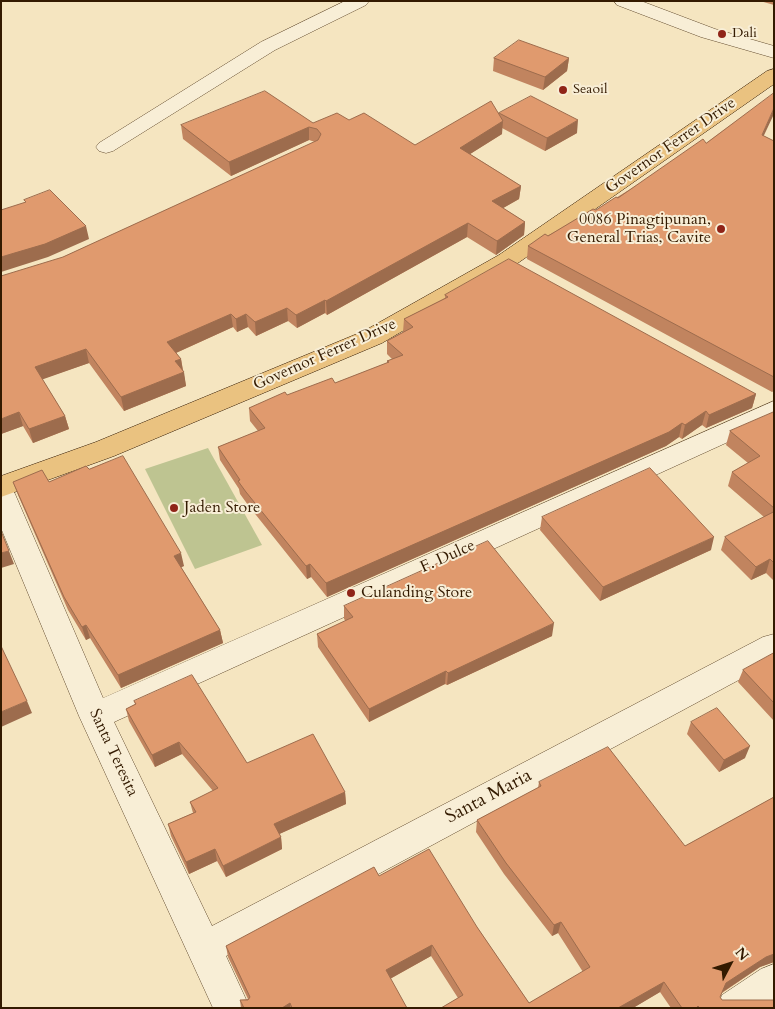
<!DOCTYPE html>
<style>
body{margin:0}
#map{position:relative;width:775px;height:1009px;overflow:hidden;background:#f5e5c0;font-family:Cardo,serif}
canvas{display:block}
.frame{position:absolute;inset:0;border:2px solid #331a00;pointer-events:none}
.north{position:absolute;left:705px;top:939px;width:50px;height:50px;-webkit-text-stroke:4px #f8eed6;paint-order:stroke;rotate:50deg;font-size:14px;font-weight:700;line-height:20px;text-align:center;color:#331a00}
.north::after{content:'';display:block;margin:auto;width:18px;height:22px;background:#331a00;clip-path:polygon(50% 0,100% 100%,50% 72%,0 100%)}
</style>
<div id="map">
<canvas width="775" height="1009"></canvas>
<div class="frame"></div>
<div class="north">N</div>
</div>
<script>
const ctx = document.querySelector('canvas').getContext('2d');
ctx.lineJoin = 'round';
function fill(path, color) { ctx.fillStyle = color; ctx.fill(path, 'evenodd'); }
function trace(path, color, width, dash) { ctx.strokeStyle = color; ctx.lineWidth = width; ctx.lineCap = dash ? 'butt' : 'round'; ctx.setLineDash(dash || []); ctx.stroke(path); }
function write(font, color, halo, rows, align = 'center') {
  ctx.font = font + ' Cardo,serif'; ctx.lineWidth = 4; ctx.setLineDash([]); ctx.textBaseline = 'middle'; ctx.strokeStyle = halo; ctx.fillStyle = color; for (const [text, x, y, turn = 0] of rows) {
    ctx.save(); ctx.translate(x, y); ctx.rotate((+turn || 0) * Math.PI / 180); ctx.textAlign = isNaN(turn) ? turn : align; if (halo) ctx.strokeText(text, 0, 0); ctx.fillText(text, 0, 0); ctx.restore();
  }
}
const green = new Path2D(`
 M208,448l54,97 -67,24 -50,-100z`);
const minor = new Path2D(`
 M345,1h24l-3,4 -91,45 -162,101 -7,2 -7,-2 -3,-4 3,-4 162,-101z
 M614,1h27l74,28 59,17v12l-73,-21 -84,-32z
 M774,401v20l-660,301 98,204 551,-289 11,-3v27l-548,295 24,52h-37l-134,-292 -78,-188v-44l10,3 4,7 88,204z
 M774,964v40l-6,4h-51l5,-13 39,-26z`);
const major = new Path2D(`
 M774,69v15l-259,181 -133,78 -268,113 -113,41v-21l95,-34 268,-111 135,-76 268,-184z`);
const wall = new Path2D(`
 M760,1h14v4z
 M494,58h75l-2,13 -24,19 -50,-19z
 M499,113l78,20 -32,18 -43,-23v6l-32,20 51,32 -2,13 -16,9 22,14 -1,13 -28,20 -29,-18 -140,78 -2,-2 -28,15 -9,-7 -32,15 -8,-9 -11,5 -4,-5 -57,26 5,6 5,27 -62,25 -35,-48 -47,16 23,37 4,13 -36,14 -10,-17 -22,8 62,-177 252,-115 -6,-2 -78,36 -48,-37 -2,-14 132,-2 36,-3 66,25 84,-30z
 M764,136l10,5v250l-2,1 -245,-133 1,-13 68,-36 110,-67z
 M445,295l311,99 -4,14 -46,20 -4,-3 -20,14 -3,-2 -13,9 -339,151 -16,-20 -4,2 -59,-74 -8,-11 -1,-5 -19,-29 -2,-13 40,-16 -8,-10 -1,-13 38,-13 48,-12 52,-20v-2l5,-2 -5,-5v-13l16,-9 1,-13 41,-21z
 M774,412v169l-8,-8 -15,7 -30,-30 4,-13 39,-20 -36,-31 4,-14 16,-9 -22,-18 4,-14z
 M89,469l95,97 -3,1 39,63 3,13 -102,45 -31,-50 -4,2 -18,-30 -50,-115 -5,-13h36z
 M542,517l169,33 -111,51 -60,-71z
 M344,606l208,30 -105,49 -2,-1 -76,38 -51,-75 -1,-13 29,-13 -2,-2z
 M774,653v68l-36,-39 5,-12z
 M134,701l113,62 98,29 1,12 -67,30 2,3 1,12 -56,28 -9,-16 -28,13 -18,-38 -3,-12 25,-11 -3,-11 23,-11 -31,-37 -27,13 -26,-46 -3,-12 9,-5z
 M691,722l54,36 -26,14 -32,-38z
 M539,782l146,64 89,-49v165l-14,5 -38,26 -2,4 2,3 52,8h-103l-11,-16 -27,16h-192l17,-10 -27,-42 -41,23 17,29h-166l-1,-8 8,-1 -20,-42 -2,-11 153,-70 98,51 52,76 54,-31 -25,-39 -6,3 -48,-62 -28,-42 1,-12 61,-32z`);
const shadedWall = new Path2D(`
 M569,58l-2,13 -24,19 2,-13z
 M774,108v6l-16,34 4,-13z
 M578,120l-1,13 -32,18 2,-13z
 M503,121l-1,13 -43,27 1,-13z
 M309,127v13l-78,36 -2,-14z
 M521,186l-2,13 -28,16 1,-14z
 M525,222l-1,13 -28,20 1,-14z
 M468,223l-1,14 -140,78 -1,-14z
 M86,226l3,13 -41,18 -47,15v-15z
 M325,300v13l-28,15 -1,-13z
 M287,308l1,13 -32,15 -1,-14z
 M231,314l2,13 -64,29 -2,-14z
 M246,314l2,13 -11,5 -1,-13z
 M86,349l3,14 -51,18 -3,-14z
 M181,359l2,13 -8,-11z
 M184,372l2,14 -62,25 -3,-14z
 M756,394l-4,14 -46,20 3,-13z
 M706,411l-4,14 -20,14 3,-14z
 M19,412l4,14 -22,8v-15z
 M65,416l4,13 -36,14 -4,-14z
 M682,423l-3,14 -13,9 -339,151 -1,-14z
 M714,537l-3,13 -111,51 3,-14z
 M9,551l5,13 -13,4v-15z
 M181,553l3,13 -7,3 -3,-13z
 M770,559l-4,14 -15,7 5,-13z
 M310,564l1,13 -4,2 -1,-13z
 M554,623l-2,13 -105,49 1,-12z
 M86,625l4,13 -4,2 -4,-13z
 M220,630l3,13 -102,45 -3,-13z
 M446,671l-1,13 -76,38v-13z
 M27,701l5,12 -31,14v-15z
 M179,742l3,12 -27,13 -3,-12z
 M750,746l-5,12 -26,14 5,-12z
 M345,792l1,12 -71,32 -1,-12z
 M281,837l1,12 -56,28 -3,-11z
 M215,849l2,12 -28,13 -3,-12z
 M561,922l-3,11 -6,3 2,-11z
 M432,945l-1,11 -45,25v-11z
 M774,954v8l-14,5 -39,26 5,-10 40,-26z
 M664,982l-4,10 -27,16h-15z
 M290,1003v5h-8z`);
const building = new Path2D(`
 M519,40l50,18 -24,19 -51,-19z
 M265,91l48,32 24,-10 12,7 15,-7 51,32 76,-44 12,20 -43,27 61,38 -29,15 33,21 -28,19 -29,-18 -142,78 -1,-1 -29,15 -9,-7 -32,14 -9,-8 -10,5 -5,-5 -64,28 14,17 -6,2 9,11 -63,25 -35,-48 -51,18 30,49 -36,13 -10,-17 -18,7v-143l62,-19 255,-117 3,-6 -4,-5 -8,-2 -80,35 -48,-37z
 M774,93v15l-12,27 12,6v236l-246,-131 17,-12 3,2 45,-27 3,1 20,-13 2,1 85,-59 3,4z
 M531,96l47,24 -31,18 -48,-25z
 M50,190l36,36 -41,18 -44,13v-47l25,-8 -2,-2z
 M509,259l247,135 -47,21 -3,-4 -21,14 -3,-2 -13,9 -343,151 -16,-19 -4,2 -60,-74 -8,-11 2,-1 -22,-33 47,-19 -16,-20 36,-16 2,3 45,-17 3,5 54,-21 -2,-1 16,-6 -16,-14 26,-14 -9,-8 44,-22 -3,-2z
 M774,412v96l-42,-36 28,-16 -30,-25z
 M123,456l58,97 -7,3 46,74 -102,45 -32,-50 -4,2 -18,-30 -51,-115 29,-12 7,12 37,-16 3,3z
 M650,468l64,69 -111,50 -61,-70z
 M774,512v51l-4,-4 -14,8 -31,-30z
 M1,531l8,20 -8,2z
 M488,541l66,82 -106,50 -2,-2 -77,38 -52,-75 36,-17 -9,-11z
 M1,646l26,55 -26,11z
 M774,653v50l-31,-33z
 M192,675l55,88 66,-29 32,58 -71,32 7,13 -58,29 -8,-17 -29,13 -18,-38 28,-12 -6,-10 28,-14 -39,-46 -27,13 -26,-46 10,-5 -2,-3z
 M717,708l33,38 -26,14 -33,-38z
 M608,747l77,99 89,-49v157l-8,3 -40,26 -6,14 2,3h52v8h-74l-2,-2 -2,2h-14l-18,-26 -46,26h-177l22,-13 -31,-50 -46,25 21,38h-115l-2,-5 -8,5h-38l-4,-8h8l2,-3 -24,-51 148,-79 5,9 50,-27 48,78 52,76 61,-36 -29,-45 -7,3 -48,-62 -29,-43 64,-34 -2,-4z`);
const markers = [
 [722,34,5,"#8f2418"],
 [563,90,5,"#8f2418"],
 [721,229,5,"#8f2418"],
 [174,508,5,"#8f2418"],
 [351,593,5,"#8f2418"]
];
const farPoinames = [
 ["Dali",732,34],
 ["Seaoil",573,90]
];
const streetNames = [
 ["Governor Ferrer Drive",671,146,-35],
 ["Governor Ferrer Drive",325,355,-24],
 ["F. Dulce",448,557,-24],
 ["Santa Teresita",113,753,65]
];
const poiNames = [
 ["0086 Pinagtipunan,",711,220,"right"],
 ["General Trias, Cavite",711,238,"right"],
 ["Jaden Store",184,508],
 ["Culanding Store",361,593]
];
const nearStreetnames = [
 ["Santa Maria",489,797,-28]
];
fill(green, '#bec491');
trace(minor, '#644d30', 1);
trace(major, '#331a00', 1);
fill(minor, '#f8eed6');
fill(major, '#eac280');
fill(wall, '#c1845f');
fill(shadedWall, '#9d6c4d');
fill(building, '#e09a6e');
trace(building, '#9d6c4d', 1);
for (const [x, y, r, color] of markers) { const dot = new Path2D(); dot.arc(x, y, r, 0, 2 * Math.PI); ctx.fillStyle = color; ctx.fill(dot); trace(dot, '#f8eed6', 2); }
write('14px', '#331a00', '#f8eed6', farPoinames, 'left');
write('16px', '#331a00', '#f8eed6', streetNames);
write('16px', '#331a00', '#f8eed6', poiNames, 'left');
write('19px', '#331a00', '#f8eed6', nearStreetnames);
</script>
